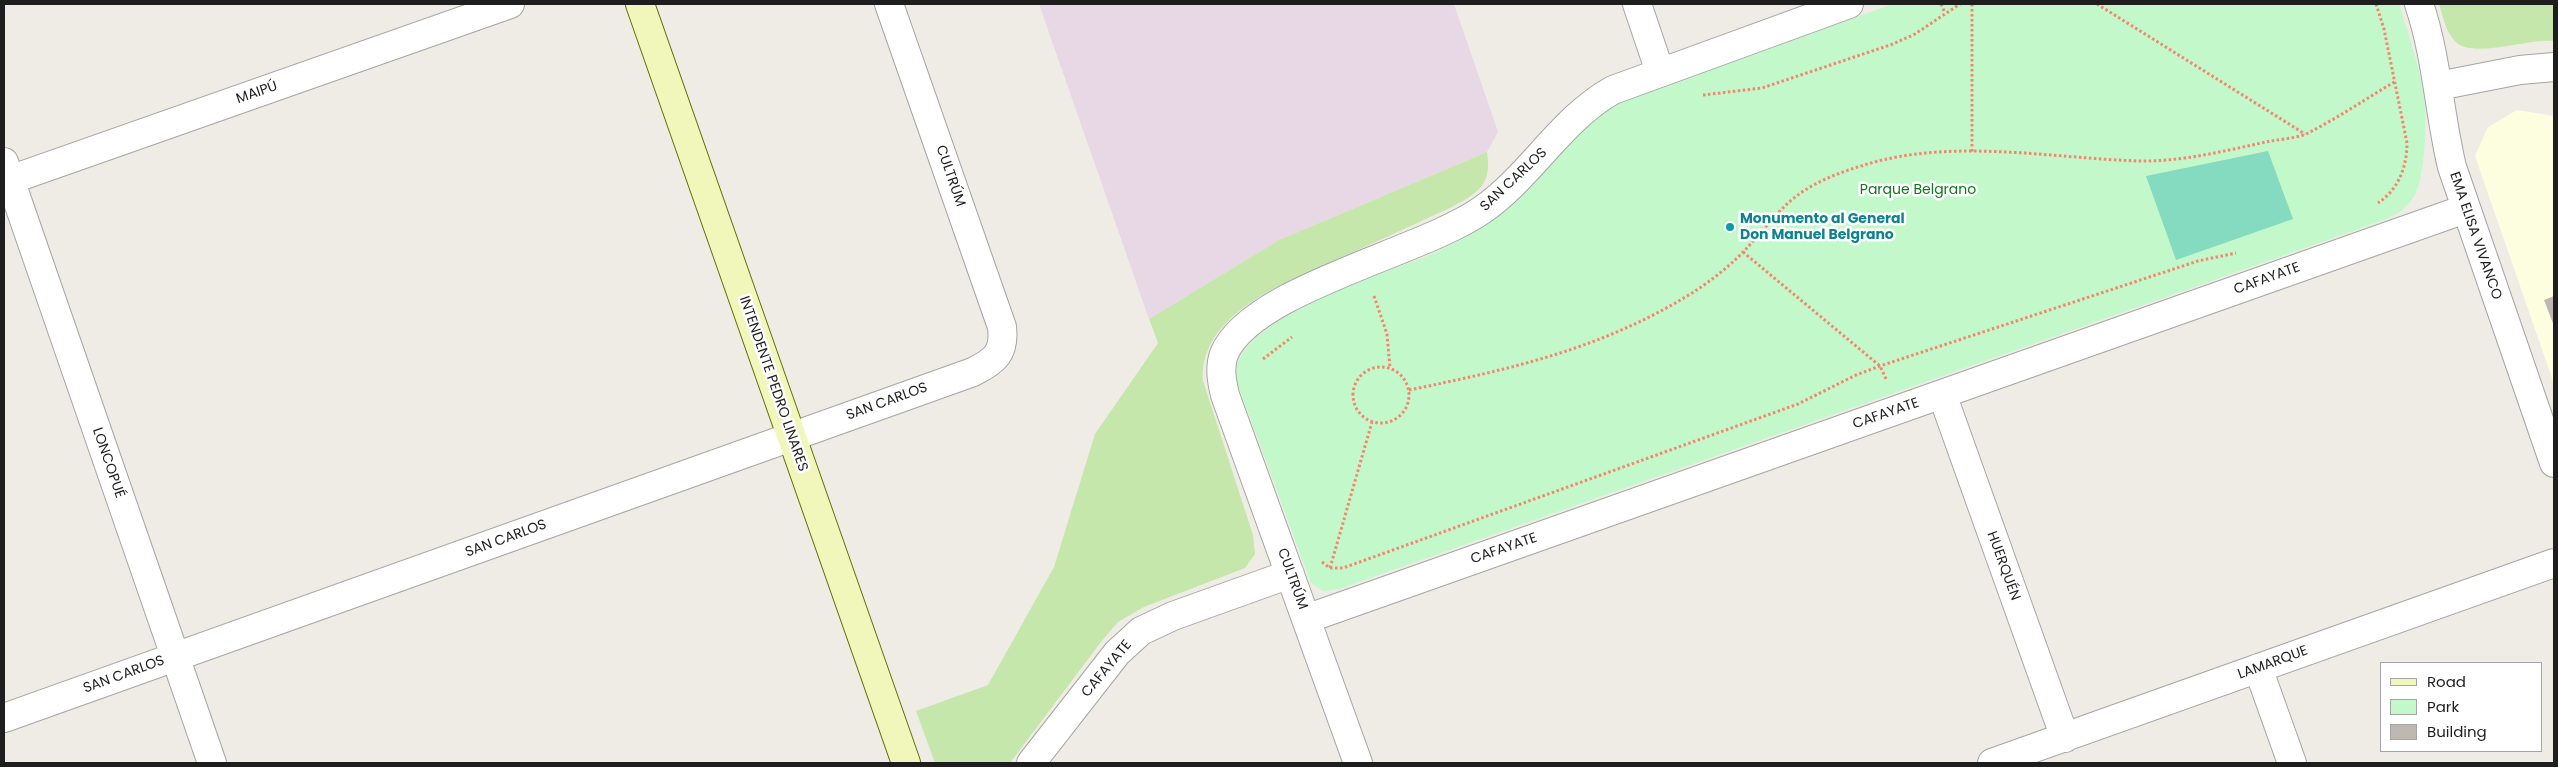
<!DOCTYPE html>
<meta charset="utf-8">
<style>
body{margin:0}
#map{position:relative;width:2558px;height:767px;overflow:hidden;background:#efece5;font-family:Poppins,sans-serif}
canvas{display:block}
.frame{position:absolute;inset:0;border:5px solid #1e1e1e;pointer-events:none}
.legend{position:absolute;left:2380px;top:662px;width:162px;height:90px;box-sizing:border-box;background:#fff;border:1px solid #a5a5a5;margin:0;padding:6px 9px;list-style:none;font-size:15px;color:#1e1e1e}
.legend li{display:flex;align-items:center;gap:10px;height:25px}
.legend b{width:25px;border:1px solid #a5a5a5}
</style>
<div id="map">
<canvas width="2558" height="767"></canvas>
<div class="frame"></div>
<ul class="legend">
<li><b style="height:6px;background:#f1f7ba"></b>Road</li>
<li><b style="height:14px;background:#c3f8ca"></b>Park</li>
<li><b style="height:14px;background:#bfb8b1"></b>Building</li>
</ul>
</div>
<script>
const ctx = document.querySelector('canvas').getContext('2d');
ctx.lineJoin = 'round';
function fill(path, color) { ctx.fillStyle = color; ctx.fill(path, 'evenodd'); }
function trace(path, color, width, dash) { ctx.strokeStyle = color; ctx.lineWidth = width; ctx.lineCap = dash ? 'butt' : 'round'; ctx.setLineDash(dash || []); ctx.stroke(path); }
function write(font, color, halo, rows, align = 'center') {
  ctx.font = font + ' Poppins,sans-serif'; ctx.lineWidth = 5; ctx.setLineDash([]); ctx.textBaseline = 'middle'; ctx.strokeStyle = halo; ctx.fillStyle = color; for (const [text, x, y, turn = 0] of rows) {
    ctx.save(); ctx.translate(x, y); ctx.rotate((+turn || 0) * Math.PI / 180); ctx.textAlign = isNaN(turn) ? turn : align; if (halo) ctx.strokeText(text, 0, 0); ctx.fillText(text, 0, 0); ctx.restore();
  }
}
const industrial = new Path2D(`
 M1039,4h415l44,128 -11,20 -208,88 -130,79z`);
const education = new Path2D(`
 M2517,110l37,6v268l-79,-228 13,-29z`);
const grass = new Path2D(`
 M2439,4h115v37c-26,-3 -80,18 -98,1 -10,-9 -13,-25 -17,-38z
 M1487,152c5,33 -8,40 -35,55 -41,19 -81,37 -121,55 -37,17 -77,32 -105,61 -15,15 -25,36 -23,58l50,154 2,19 -10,14 -101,39 -26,15 -17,20 -91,121h-75l-19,-52 72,-26 66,-118 41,-133 63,-91 -9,-24 130,-79z`);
const park = new Path2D(`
 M1893,4h506c18,58 33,94 24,157 -4,31 -8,46 -39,59l-1045,369 -16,2 -12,-8 -75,-203c-9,-59 147,-106 191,-124 30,-13 59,-28 84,-50 38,-33 64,-76 106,-103z`);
const pitch = new Path2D(`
 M2268,151l25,68 -117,41 -30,-84z`);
const building = new Path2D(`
 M2554,296v30l-10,-26z`);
const path = new Path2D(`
 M1941,4l4,9
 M1972,4v148
 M2097,4l208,130
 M2376,4l8,25 23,114c0,24 -9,47 -29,60
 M1703,95l59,-7 131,-44 22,-10 45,-30
 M1743,252l137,114 6,13
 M1374,296l13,38 3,34
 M1263,359l29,-22
 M1353 395a28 28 0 1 1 56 0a28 28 0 1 1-56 0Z
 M1409,390c102,-21 193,-41 283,-97 19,-12 38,-27 54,-44 18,-19 34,-42 56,-57 21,-14 45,-22 69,-29 84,-24 181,-5 267,-2 43,1 86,-10 128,-19 13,-3 29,-3 42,-9 30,-15 59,-35 88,-52
 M1322,562l8,6h13l455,-164 58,-29 24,-9 318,-105 38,-8
 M1330,568l42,-146`);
const street = new Path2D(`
 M1637,4l23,68
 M2419,4c18,53 20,109 33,163l102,296
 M2438,86l82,-16 34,-3
 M4,162l208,601
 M4,182l506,-178
 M1942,394l123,344
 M1306,619l1159,-410
 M2258,668l34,95
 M4,718l969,-346c22,-11 32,-19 29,-45l-113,-323
 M1031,763l86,-110 24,-22 32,-15 117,-42
 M1358,763l-133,-368c-3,-13 -6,-27 -1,-41 27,-65 197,-101 258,-144 49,-34 79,-91 131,-120l236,-86
 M1992,763l562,-200`);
const secondary = new Path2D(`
 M640,4l266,759`);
const markers = [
 [1730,227,5,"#0f9aa8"]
];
const streetNames = [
 ["MAIPÚ",257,93,-19],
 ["CULTRÚM",950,176,71],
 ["SAN CARLOS",1514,180,-43],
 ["EMA ELISA VIVANCO",2475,236,71],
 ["CAFAYATE",2267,279,-20],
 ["INTENDENTE PEDRO LINARES",773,384,71],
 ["SAN CARLOS",887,402,-20],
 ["CAFAYATE",1886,414,-19],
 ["LONCOPUÉ",108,463,71],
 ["SAN CARLOS",506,539,-20],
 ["CAFAYATE",1504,549,-19],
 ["HUERQUÉN",2003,566,70],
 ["CULTRÚM",1292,579,70],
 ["LAMARQUE",2273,663,-20],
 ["CAFAYATE",1107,669,-50],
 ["SAN CARLOS",124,675,-20]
];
const parkNames = [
 ["Parque Belgrano",1918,190]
];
const cultureNames = [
 ["Monumento al General",1740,219],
 ["Don Manuel Belgrano",1740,235]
];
fill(industrial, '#e8d7e4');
fill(education, '#fcfedf');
fill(grass, '#c6e7ac');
fill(park, '#c3f8ca');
fill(pitch, '#85dbbf');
fill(building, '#bfb8b1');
trace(street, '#a5a5a5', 30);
trace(secondary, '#607208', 30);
trace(path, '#f58570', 3, [2.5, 2.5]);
trace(street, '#fff', 28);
trace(secondary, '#f1f7ba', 28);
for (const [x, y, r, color] of markers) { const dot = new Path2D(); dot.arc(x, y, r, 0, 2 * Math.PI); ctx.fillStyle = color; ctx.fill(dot); trace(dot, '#fff', 2); }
write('14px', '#1e1e1e', '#fff', streetNames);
write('14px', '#0f791e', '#fff', parkNames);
write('bold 14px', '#0d838f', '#fff', cultureNames, 'left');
</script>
